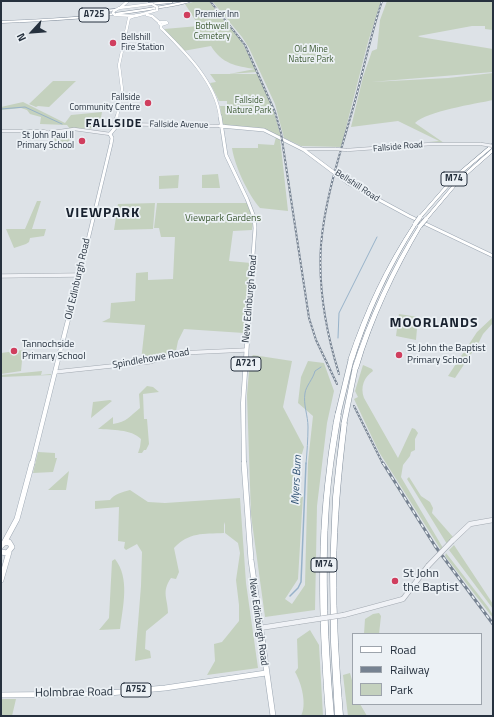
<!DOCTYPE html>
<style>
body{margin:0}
#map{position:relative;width:494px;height:717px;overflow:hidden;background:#dde2e7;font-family:"Titillium Web",sans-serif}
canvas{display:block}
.frame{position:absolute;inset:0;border:2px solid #26313e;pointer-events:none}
.legend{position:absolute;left:352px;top:633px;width:130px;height:72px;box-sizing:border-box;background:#ecf1f5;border:1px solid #9da4ac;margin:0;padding:5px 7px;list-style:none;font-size:12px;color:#26313e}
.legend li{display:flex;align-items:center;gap:8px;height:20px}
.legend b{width:20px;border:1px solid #9da4ac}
.north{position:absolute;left:12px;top:12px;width:40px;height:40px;-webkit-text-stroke:3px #ecf1f5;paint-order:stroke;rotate:244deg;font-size:11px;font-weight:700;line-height:16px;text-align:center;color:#26313e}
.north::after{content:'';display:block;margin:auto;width:14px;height:18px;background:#26313e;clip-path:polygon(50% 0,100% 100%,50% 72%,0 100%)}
</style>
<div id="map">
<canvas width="494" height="717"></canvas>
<div class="frame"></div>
<ul class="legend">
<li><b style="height:5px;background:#fff"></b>Road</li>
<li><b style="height:5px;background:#768291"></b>Railway</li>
<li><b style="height:11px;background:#c4d1be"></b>Park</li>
</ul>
<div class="north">N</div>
</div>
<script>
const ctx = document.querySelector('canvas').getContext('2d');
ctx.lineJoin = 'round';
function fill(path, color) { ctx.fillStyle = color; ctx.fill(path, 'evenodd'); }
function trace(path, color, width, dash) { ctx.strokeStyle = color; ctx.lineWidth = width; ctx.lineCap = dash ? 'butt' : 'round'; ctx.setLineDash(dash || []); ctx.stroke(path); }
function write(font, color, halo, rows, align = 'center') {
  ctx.font = font + ' "Titillium Web",sans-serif'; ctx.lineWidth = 3.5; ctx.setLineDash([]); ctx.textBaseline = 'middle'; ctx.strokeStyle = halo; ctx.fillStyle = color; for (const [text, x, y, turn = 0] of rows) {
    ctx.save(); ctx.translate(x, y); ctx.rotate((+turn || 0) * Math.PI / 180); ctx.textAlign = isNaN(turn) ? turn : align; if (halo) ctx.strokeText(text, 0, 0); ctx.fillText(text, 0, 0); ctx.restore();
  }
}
const green = new Path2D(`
 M197,1h12l33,41 15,30 -28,2 26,-5c-19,-3 -33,-5 -44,-23l-28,5 -19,-22 35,-3 -14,-22z
 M212,1h169l-13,41 -27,105 -40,-1 -17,-8 -9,-34 -26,-56 -7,-11z
 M387,1h106v29l-8,-1v-3h-13l-54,10 2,1 73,12v23l-122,10 77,-4 45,-5v27c-18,4 -66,11 -78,23l29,20 -15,-1 10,-1 -41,-20 -47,6 12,-50 9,-26 5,-2 3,-29z
 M210,74h48l13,28 10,35 -19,-9 -37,-3 -3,-1 -2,-18h7v-5h-8l-9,-18 6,-1z
 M53,81h23l-27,26 -11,-1 -2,1 -7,-3z
 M23,102l42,21 6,-8 31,-3 -3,16 -29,1 -3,-4 -27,-1 1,-7 -11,-3 -3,-4 -6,-2 -20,2v-3z
 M276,137l4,1 8,73 -28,-3c-12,-14 -25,-41 -28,-60h26v-4l16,1z
 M55,138h15l-3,12h-15z
 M218,174l2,14h-18v-13z
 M179,175l-1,13 -19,1v-13z
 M37,201h4l-9,28h14l-2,7 -14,2 -1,4 -3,2 -12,4 -8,-19h19z
 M155,203l-2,26 -39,1 4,-26z
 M157,203h90c4,9 7,18 5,27l-19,1 -4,30 22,2 -7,70 -60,-4 -6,12 -2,10h-3l-2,3 -30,7 4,-36 -43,-3 8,-4 1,-15 24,-2 1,-28 12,-1v8l25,-1 2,-42h-14l-2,-9h-5z
 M399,314l19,3 -2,23 -20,-4z
 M493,317v6l-10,11 -4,8 -24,36 -7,-2 29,-44z
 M23,350l-2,21 -20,3v-21z
 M253,355l39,6 -9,46 21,40 -10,33v13l9,2 -5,84 -13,20 7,5 13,-19 3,-123 5,-46 -15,-13 3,-26 7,-16 16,2 10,28 -7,32 -10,83 -2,104 -50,7 -14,-102 -4,-120 3,-36z
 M363,365l9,4 1,2c-9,6 -13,16 -9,27l34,60 14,-30 3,1 3,4 -3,6v11l-4,2 -1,4 -7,9 -2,12 42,71 -2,2 -62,-98 -25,-53 4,-2 -3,-6z
 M42,371l-1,4 10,-1v1l-50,2v-2z
 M147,386l6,1 6,5 -16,2 1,25h3l2,25 -3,6h-2l-2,3h-4l2,-6 1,-8c-10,-10 -29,-9 -43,-10l15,-12v7c14,-2 17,-8 27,-16l-1,-14z
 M110,400l2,1 -21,17 2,-16z
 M38,452l17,1v5h2l-4,14 -20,1z
 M69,471l-3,19h-18z
 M409,477l12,19 9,6 3,6 -1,5 21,24 -6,7 -40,-65z
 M130,490l18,12 17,1 75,-5 6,85 12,85 -51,7 8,-14 -1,-17 8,-2 17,-21v-16l-3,-25 4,-27 -2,-10 -13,-10v-11l-1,3v8c-21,1 -35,-1 -50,15l5,24 -3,7 -5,-1c-10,14 -3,21 -3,35l-22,18 -1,18 5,2 1,7 -16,3 6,-75 1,-34 -5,-8 -11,6 -2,-2 1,-6 -7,-1 1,-34 -24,2v-8l15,-1c4,-6 13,-8 20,-10z
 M454,545l39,59v5l-44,-59z
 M446,553l42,54 5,8v3l-48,-62z
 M115,559c15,19 8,47 5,70l-21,1 10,-12 3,-57z
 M379,613l2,3 -2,18h-15l1,-15 8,-5z
 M310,630l9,15 4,71h-22c6,-11 1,-32 -6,-44l3,-4 -1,-29z
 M350,673l3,11v20h7l7,12h-19l-5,-41z
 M3,699h13l-4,17h-11v-16z`);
const streamFar1 = new Path2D(`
 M1,109l24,-2 37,17
 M338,338l1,-25 38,-76
 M306,464c1,-12 2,-25 2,-37 0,-12 -5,-22 -3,-34 1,-7 8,-14 10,-22l6,-4`);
const stream = new Path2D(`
 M290,596l8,-8 3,-6 5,-119`);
const minorFar2 = new Path2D(`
 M115,124l105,2
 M1,131h43l5,2
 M49 134a2 2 0 1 1 4 0a2 2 0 1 1-4 0Z
 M53,132l21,-3 36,5
 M302,149h34
 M347,150l84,-6h50`);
const minorFar1 = new Path2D(`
 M1,276l77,-1
 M55,372l94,-10 31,-9 66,-3`);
const minor = new Path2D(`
 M452,541l18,-17 23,-4
 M344,615l59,-16 25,-33
 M260,628l38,-6`);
const majorFar3 = new Path2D(`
 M121,7l7,-6
 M114,11l5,-3 32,-4
 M115,15l21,1 21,-6
 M147,15l5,1 8,7
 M161,22h5l1,1 -6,2 -2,-2z
 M161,25v3c24,24 55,54 59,89
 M117,117l5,-28 -3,-24 10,-47 8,-3`);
const majorFar2 = new Path2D(`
 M220,116l6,39 21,44 7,18 1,11 -3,41
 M220,126l44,4 40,20 28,21
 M348,183l61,33 84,40
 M81,269l30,-125 1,-6 -2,-4 5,-6 2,-12`);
const majorFar1 = new Path2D(`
 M32,464l49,-196
 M244,464l-1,-61 9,-135`);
const major = new Path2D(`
 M244,463l7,97 22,156
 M4,543l13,-24 15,-56
 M1,546l3,-3 5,-1 3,5 -5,6 -6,-1
 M1,580l8,-28
 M1,695l97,-1 67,-6 101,-15`);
const highway = new Path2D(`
 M171,1h1v2l-24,2 -1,-1 1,-1z
 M187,1h5c-12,5 -28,6 -42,9 -49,8 -99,11 -149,13v-2c63,-2 125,-7 186,-20z
 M115,9l1,1v1l-28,3 -1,-1 1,-1z
 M492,144h1v3l-37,31 -35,40h-2v-2l35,-40z
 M492,149h1v3l-33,29 -33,39h-2v-2l33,-39z
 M414,223h1l2,1c-28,45 -47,86 -63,136l-1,1h-4l-1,-1c17,-50 37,-93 66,-137z
 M419,225h2l1,1c-27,46 -49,92 -64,143l-1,1h-4l-1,-1c17,-51 38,-99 67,-144z
 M336,412h4l1,2c-5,30 -10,60 -12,90 -5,71 -1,142 5,212h-8c-6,-82 -10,-165 1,-247 1,-12 3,-24 5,-36 1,-7 2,-14 4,-21z
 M342,421h4l1,2c-6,49 -10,97 -11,146 0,49 3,98 7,147h-8l-4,-74 -1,-73 3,-72 4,-37z`);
const railFar1 = new Path2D(`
 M210,1l35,44 30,67 6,21 28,185 7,22 21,44
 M339,374c-13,-42 -21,-85 -18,-129 4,-49 21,-97 34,-144 9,-34 16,-67 27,-100
 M354,406l29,58`);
const rail = new Path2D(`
 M383,463l52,83 58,78`);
const minorBridgeFar1 = new Path2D(`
 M481,144l12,2
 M336,149l11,1`);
const minorBridge = new Path2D(`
 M428,566l24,-25
 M298,622l46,-7`);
const majorBridgeFar1 = new Path2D(`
 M152,4l5,3v3
 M114,11l-1,2 2,2`);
const majorBridge = new Path2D(`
 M332,171l16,12`);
const highwayBridgeFar1 = new Path2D(`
 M415,224l5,-7
 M420,226l6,-7`);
const highwayBridge = new Path2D(`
 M338,414l13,-54
 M344,423l11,-54`);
const markers = [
 [187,15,4,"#d03e5e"],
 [113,43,4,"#d03e5e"],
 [148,103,4,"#d03e5e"],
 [82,141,4,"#d03e5e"],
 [14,351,4,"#d03e5e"],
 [399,355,4,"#d03e5e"],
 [395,581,4,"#d03e5e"]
];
const shields = [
 [94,15,30],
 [454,179,26],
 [246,364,30],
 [324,565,26],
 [136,690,30]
];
const shieldNames = [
 ["A725",94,15],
 ["M74",454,179],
 ["A721",246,364],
 ["M74",324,565],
 ["A752",136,690]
];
const farPoinames = [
 ["Premier Inn",195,15],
 ["Bellshill",121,38],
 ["Fire Station",121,48],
 ["Fallside",140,98,"right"],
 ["Community Centre",140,108,"right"],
 ["St John Paul II",74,136,"right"],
 ["Primary School",74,146,"right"]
];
const farParknames = [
 ["Bothwell",212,27],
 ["Cemetery",212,37],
 ["Old Mine",311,50],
 ["Nature Park",311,60],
 ["Fallside",249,101],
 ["Nature Park",249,111]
];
const farStreetnames = [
 ["Fallside Avenue",179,125,1],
 ["Fallside Road",398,147,-5],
 ["Bellshill Road",357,186,33]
];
const parkNames = [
 ["Viewpark Gardens",223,219]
];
const streetNames = [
 ["Old Edinburgh Road",78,279,-77],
 ["New Edinburgh Road",250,299,-85],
 ["Spindlehowe Road",151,359,-10],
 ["New Edinburgh Road",258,622,82]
];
const poiNames = [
 ["Tannochside",22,345],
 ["Primary School",22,357],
 ["St John the Baptist",407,349],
 ["Primary School",407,361]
];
const waterNames = [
 ["Myers Burn",297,480,-87]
];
const farDistrictnames = [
 ["FALLSIDE",114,124]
];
const nearPoinames = [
 ["St John",403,574],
 ["the Baptist",403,588]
];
const nearStreetnames = [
 ["Holmbrae Road",74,693,-1]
];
const districtNames = [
 ["VIEWPARK",103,214],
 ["MOORLANDS",434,324]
];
fill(green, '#c4d1be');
trace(streamFar1, '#97b2c9', 1);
trace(stream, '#97b2c9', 1.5);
trace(minorFar2, '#a2a9b1', 3.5);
trace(minorFar1, '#a2a9b1', 4.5);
trace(minor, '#a2a9b1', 5.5);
trace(majorFar3, '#9ca7b3', 3);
trace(majorFar2, '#9ca7b3', 4);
trace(majorFar1, '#9ca7b3', 5);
trace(major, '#9ca7b3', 6);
trace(highway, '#84909e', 1);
trace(minorFar2, '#f0f2f6', 2.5);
trace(minorFar1, '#f0f2f6', 3.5);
trace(minor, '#f0f2f6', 4.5);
trace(majorFar3, '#fff', 2.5);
trace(majorFar2, '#fff', 3);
trace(majorFar1, '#fff', 4);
trace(major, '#fff', 5);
fill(highway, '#fff');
trace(railFar1, '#768291', 2);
trace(rail, '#768291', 3);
trace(railFar1, '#ecf1f5', 1, [2]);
trace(rail, '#ecf1f5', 1.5, [4]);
trace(minorBridgeFar1, '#a2a9b1', 3.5, []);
trace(minorBridge, '#a2a9b1', 5.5, []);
trace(majorBridgeFar1, '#9ca7b3', 3, []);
trace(majorBridge, '#9ca7b3', 4, []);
trace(highwayBridgeFar1, '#84909e', 5, []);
trace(highwayBridge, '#84909e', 6, []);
trace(minorBridgeFar1, '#f0f2f6', 2.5);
trace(minorBridge, '#f0f2f6', 4.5);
trace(majorBridgeFar1, '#fff', 2.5);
trace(majorBridge, '#fff', 3);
trace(highwayBridgeFar1, '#fff', 4);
trace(highwayBridge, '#fff', 5);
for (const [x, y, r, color] of markers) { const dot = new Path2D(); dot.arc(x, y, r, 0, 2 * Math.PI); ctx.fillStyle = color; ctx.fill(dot); trace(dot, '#ecf1f5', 1.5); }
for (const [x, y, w] of shields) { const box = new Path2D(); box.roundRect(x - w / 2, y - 7, w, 14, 3); ctx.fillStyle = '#ecf1f5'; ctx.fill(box); trace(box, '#26313e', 1); }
write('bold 9px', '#26313e', null, shieldNames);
write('9px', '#26313e', '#ecf1f5', farPoinames, 'left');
write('9px', '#3d5a33', '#ecf1f5', farParknames);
write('9px', '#26313e', '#ecf1f5', farStreetnames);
write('10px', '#3d5a33', '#ecf1f5', parkNames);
write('10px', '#26313e', '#ecf1f5', streetNames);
write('10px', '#26313e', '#ecf1f5', poiNames, 'left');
write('italic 11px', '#305273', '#ecf1f5', waterNames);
ctx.letterSpacing = '1px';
write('bold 12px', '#19222f', '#ecf1f5', farDistrictnames);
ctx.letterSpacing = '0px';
write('12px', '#26313e', '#ecf1f5', nearPoinames, 'left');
write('12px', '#26313e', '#ecf1f5', nearStreetnames);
ctx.letterSpacing = '1px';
write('bold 14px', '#19222f', '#ecf1f5', districtNames);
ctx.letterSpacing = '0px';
</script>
